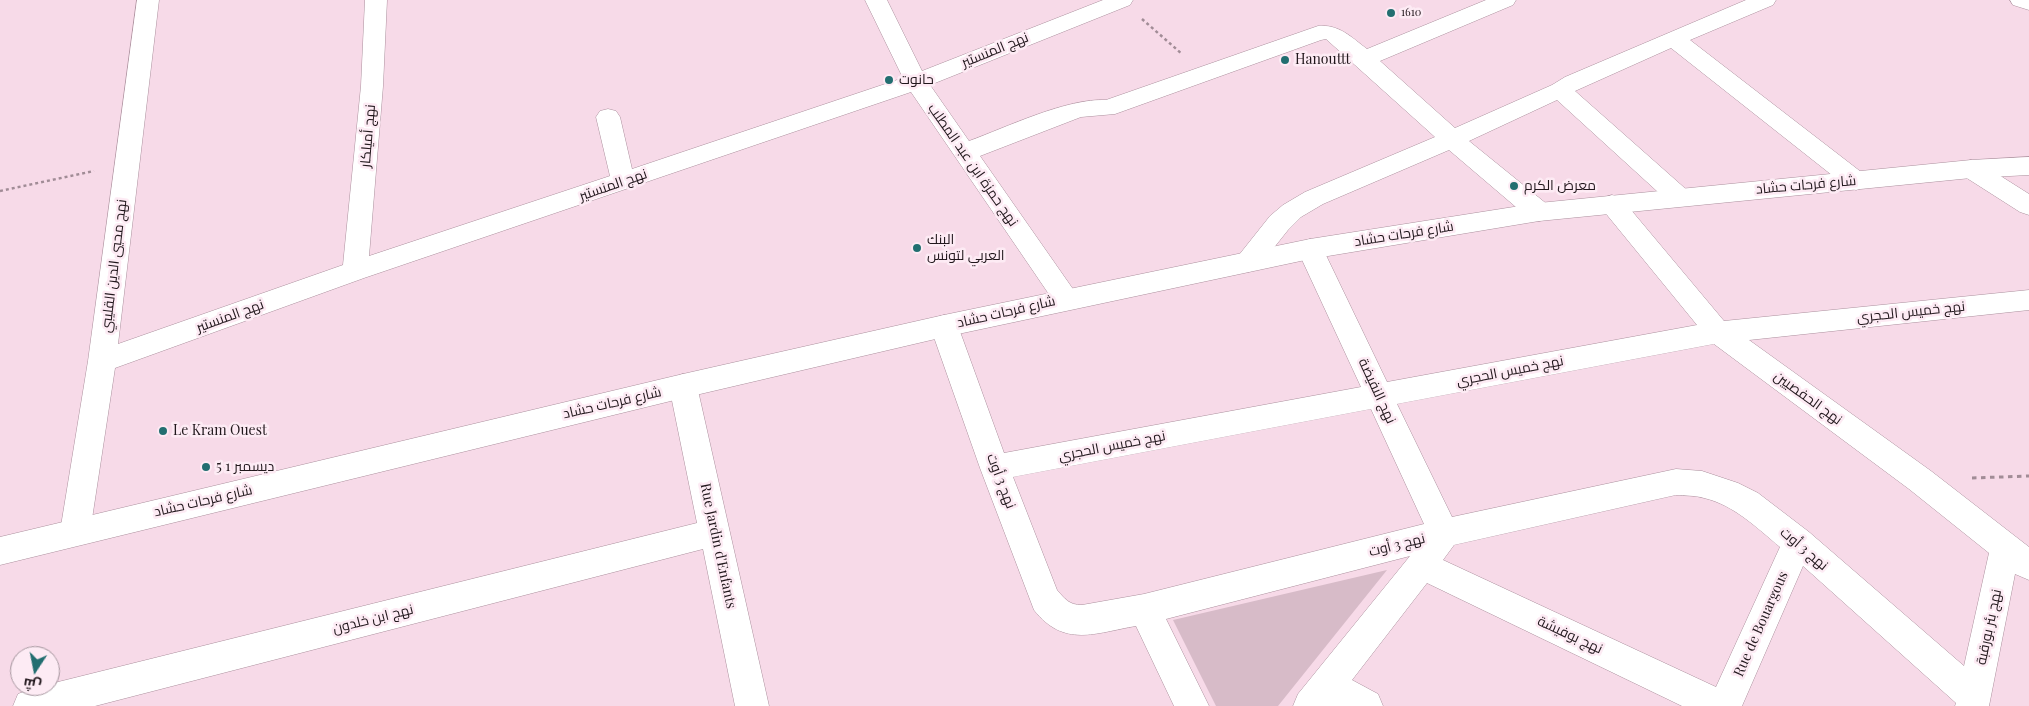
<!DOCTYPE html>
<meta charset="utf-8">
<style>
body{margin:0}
#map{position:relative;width:2029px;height:706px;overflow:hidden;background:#f7dae8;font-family:"Playfair Display",Cairo,serif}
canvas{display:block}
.north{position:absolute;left:10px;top:646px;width:50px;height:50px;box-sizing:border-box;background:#fdebf4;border:1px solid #a5969e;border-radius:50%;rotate:191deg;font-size:14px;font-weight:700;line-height:20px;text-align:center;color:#21171c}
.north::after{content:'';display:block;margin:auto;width:18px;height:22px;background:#226e70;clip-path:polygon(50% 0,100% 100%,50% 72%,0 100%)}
</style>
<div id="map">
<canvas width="2029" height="706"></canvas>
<div class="north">ش</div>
</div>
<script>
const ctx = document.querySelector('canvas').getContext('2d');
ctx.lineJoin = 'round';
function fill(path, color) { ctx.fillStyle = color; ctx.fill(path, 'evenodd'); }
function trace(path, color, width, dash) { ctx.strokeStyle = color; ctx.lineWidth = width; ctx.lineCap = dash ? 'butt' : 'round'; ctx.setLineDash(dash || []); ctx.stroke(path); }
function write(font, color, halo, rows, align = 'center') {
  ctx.font = font + ' "Playfair Display",Cairo,serif'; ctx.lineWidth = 5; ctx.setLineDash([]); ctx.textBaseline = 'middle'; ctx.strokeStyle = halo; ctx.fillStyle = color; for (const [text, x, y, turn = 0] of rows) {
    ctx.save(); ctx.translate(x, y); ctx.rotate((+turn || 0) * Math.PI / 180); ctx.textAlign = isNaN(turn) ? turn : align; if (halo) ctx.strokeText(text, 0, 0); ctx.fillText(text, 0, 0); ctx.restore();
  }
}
const green = new Path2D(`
 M1387,570l-109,136h-62l-43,-86z`);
const pathFar1 = new Path2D(`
 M1142,19l40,35
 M0,191l94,-20`);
const path = new Path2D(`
 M1972,478l57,-2`);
const minor = new Path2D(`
 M137,0h22l-41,344 225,-79 18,-179 4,-86h22l-4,86 -14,170 241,-80 -14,-59 4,-6 8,-2 8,2 4,6 12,52 271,-91 -38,-78h22l35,71 181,-71h30l-3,5 -200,80 39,56c38,-14 98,-43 137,-41l212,-74c21,-2 33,11 49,23l119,-49h30l-3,5 -133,56 75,67 97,-43 13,-8 181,-77h30l-3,5 -83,35 175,135 3,6 -3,6 -9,3 -9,-3 -176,-139 -96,43 113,100 3,6 -3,6 -9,3 -9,-3 -113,-103 -88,41 79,64 3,7 -3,7 -9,2 -9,-2 -81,-69 -126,54 -22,13 -13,13 -31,39 -9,3 -9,-3 -4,-7 4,-7 31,-39 13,-11 22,-13 130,-55 -109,-98 -5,1 -206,74 -34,3 -101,39 95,136 4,7 -4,7 -9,3 -9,-3 -146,-214 -547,186 -249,90 -25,164 -4,10 -11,4 -11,-4 -4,-10 28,-171z
 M1971,160l9,3 49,31v21l-9,-3 -58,-37 -3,-6 3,-6z
 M1612,195l9,3 103,123 305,-31v20l-280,30 182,131 98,76v33l-14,-6 -26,132h-34l1,-3 -153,-137 -61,140h-60l-255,-123 -75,97 26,14 5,12h-90l5,-12 112,-138 -244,63 43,87h-35l-38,-80c-41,7 -72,22 -102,-16l-54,-142 -50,-142 4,-8 10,-3 10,3 4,8 46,127 357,-66 -64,-138 4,-7 9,-3 9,3 4,7 64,133 310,-57 -94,-115 -3,-6 3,-6zM1714,344l195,145 80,64 -25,113 -155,-134 -51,-39 -20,-10 -36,-12 -26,-2 -224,48 -55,-113zM1371,409l53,115 -280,70 -62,11c-13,0 -17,-6 -25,-15l-44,-113zM1676,495c9,1 19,0 28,3 30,7 53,30 76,49l-64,140 -273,-127 11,-15z
 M683,374l10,4 4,8 72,320h-34l-32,-157 -608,157h-82l5,-12 12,-5 20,-3v-2l647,-161 -28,-137 4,-8z`);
const tertiary = new Path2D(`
 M2029,157v18l-58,3 -432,43 -229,38 -366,78 -261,61 -683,167v-28l683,-163 261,-59 366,-76 229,-36 432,-43z`);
const secondary = new Path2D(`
 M2010,0h19v10l-16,-5z`);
const markers = [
 [1391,13,5,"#226e70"],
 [1285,60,5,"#226e70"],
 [889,80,5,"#226e70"],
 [1514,186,5,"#226e70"],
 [917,248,5,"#226e70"],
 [163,431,5,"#226e70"],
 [206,467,5,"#226e70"]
];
const farPoinames = [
 ["1610",1401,13]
];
const streetNames = [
 ["نهج المنستير",995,50,-22],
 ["نهج أميلكار",368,136,-85],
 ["نهج حمزة ابن عبد المطلب",973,165,55],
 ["نهج المنستير",613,185,-19],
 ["شارع فرحات حشاد",1806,185,-5],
 ["شارع فرحات حشاد",1404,234,-9],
 ["نهج محيي الدين القليبي",114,266,-83],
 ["شارع فرحات حشاد",1006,312,-13],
 ["نهج خميس الحجري",1911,312,-6],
 ["نهج المنستير",230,316,-20],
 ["نهج خميس الحجري",1510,371,-11],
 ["نهج النفيضة",1377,391,65],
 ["نهج الحفصيين",1808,398,36],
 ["شارع فرحات حشاد",612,403,-13],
 ["نهج خميس الحجري",1112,446,-11],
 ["نهج 3 أوت",1001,481,69],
 ["شارع فرحات حشاد",203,501,-13],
 ["نهج 3 أوت",1397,545,-14],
 ["Rue Jardin d'Enfants",718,546,78],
 ["نهج 3 أوت",1804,549,40],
 ["نهج ابن خلدون",373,619,-14],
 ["Rue de Bouargous",1761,624,-66],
 ["نهج بئر بورقبة",1989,627,-78],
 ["نهج بوفيشة",1570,635,25]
];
const poiNames = [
 ["Hanouttt",1295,60],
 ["حانوت",899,80],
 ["معرض الكرم",1524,186],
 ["البنك",927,240],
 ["العربي لتونس",927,256],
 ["Le Kram Ouest",173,431],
 ["5 ديسمبر 1",216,467]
];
fill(green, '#d7bbc8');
trace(minor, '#ab909d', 1);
trace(tertiary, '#ab909d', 1);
trace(secondary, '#ab909d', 1);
trace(pathFar1, '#a18c96', 2.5, [3, 3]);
trace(path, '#a18c96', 3, [4.5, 4.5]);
fill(minor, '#fff');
fill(tertiary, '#fff');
fill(secondary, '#fff');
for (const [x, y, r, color] of markers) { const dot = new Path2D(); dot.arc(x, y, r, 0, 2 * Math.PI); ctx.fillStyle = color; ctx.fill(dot); trace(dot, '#fdebf4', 2); }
write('11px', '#21171c', '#fdebf4', farPoinames, 'left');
write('14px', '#21171c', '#fdebf4', streetNames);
write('14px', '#21171c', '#fdebf4', poiNames, 'left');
</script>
